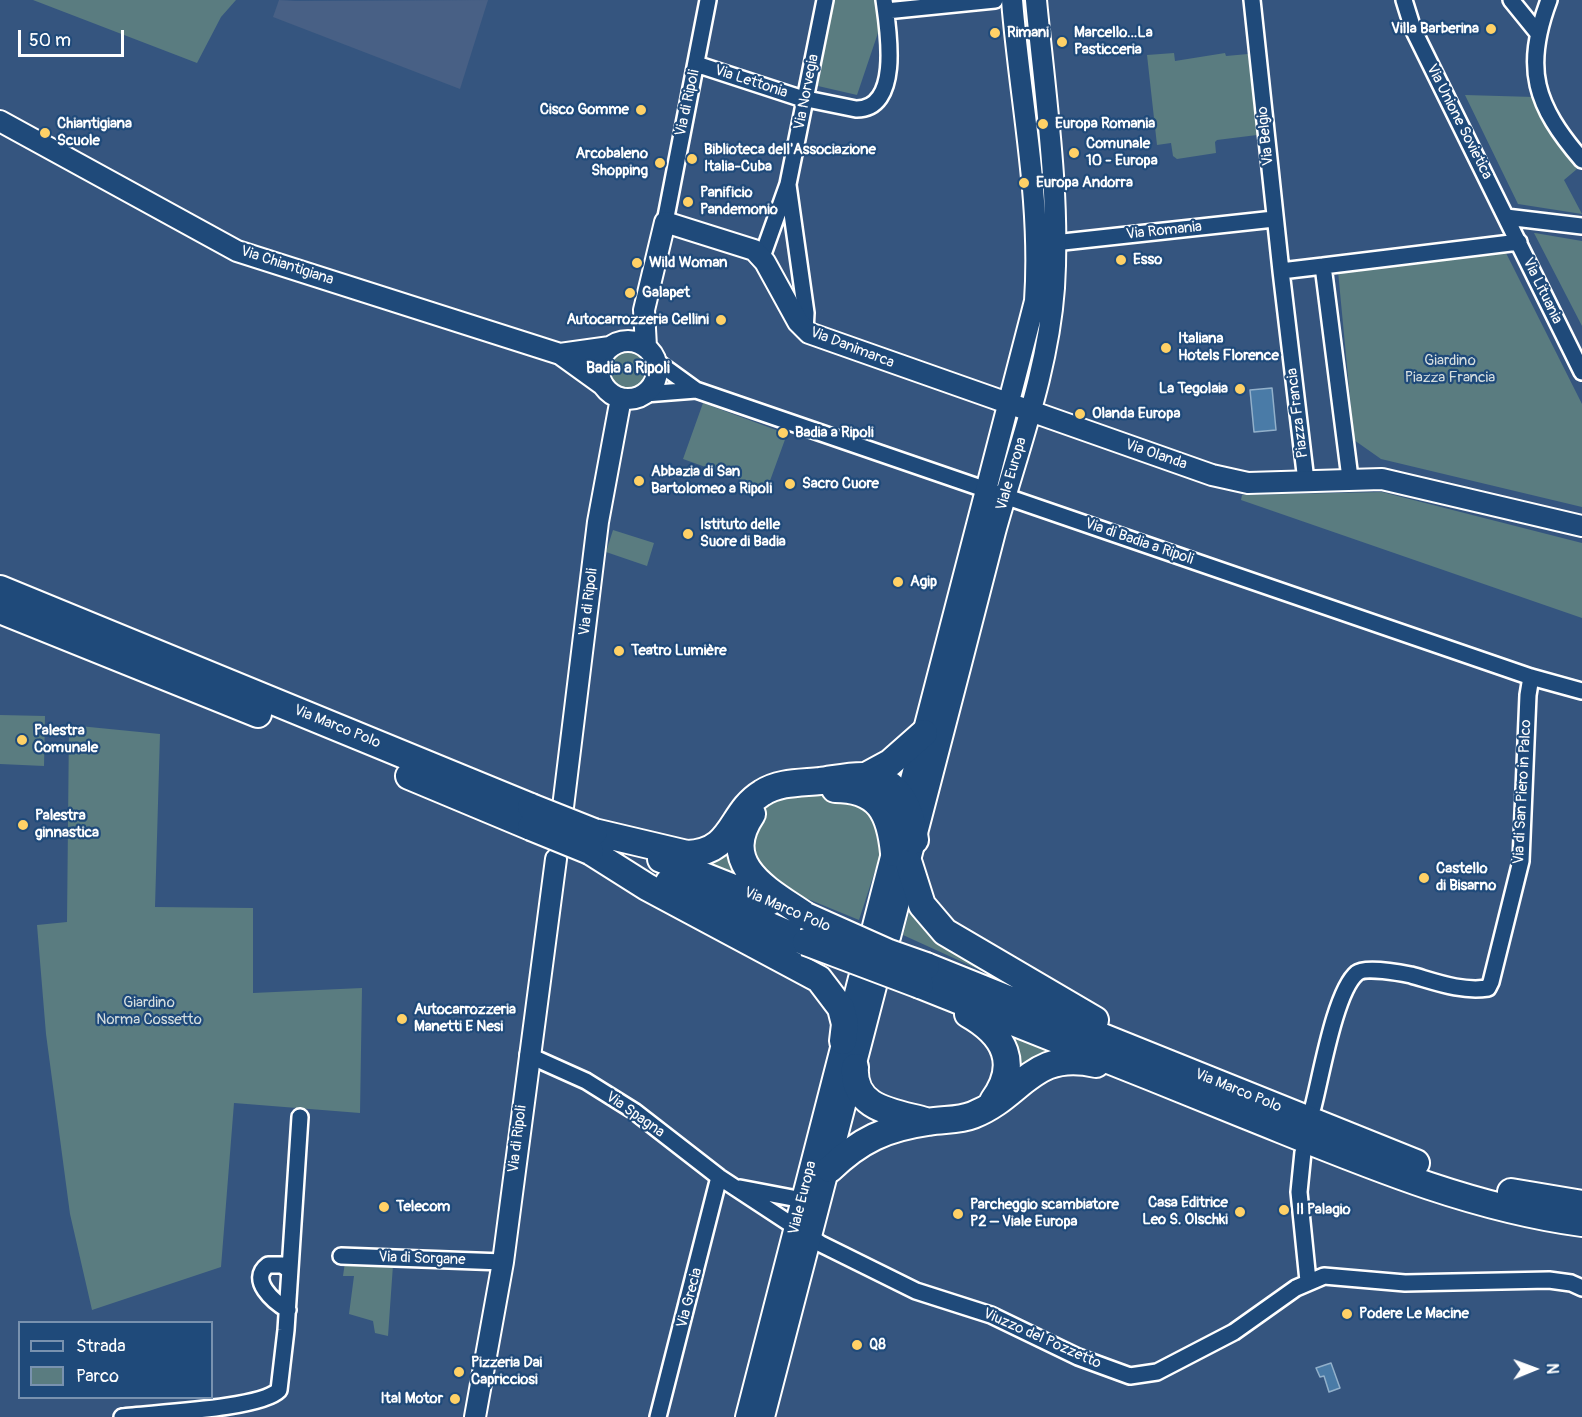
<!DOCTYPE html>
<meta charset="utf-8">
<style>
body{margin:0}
#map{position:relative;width:1582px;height:1417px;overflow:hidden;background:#35557f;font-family:Pangolin,sans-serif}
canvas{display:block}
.legend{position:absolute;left:18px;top:1321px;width:195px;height:78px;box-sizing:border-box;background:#1f4a7a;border:2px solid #7992af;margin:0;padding:8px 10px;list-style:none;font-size:18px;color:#fff}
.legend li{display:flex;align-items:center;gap:12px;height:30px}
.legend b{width:30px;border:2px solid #7992af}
.north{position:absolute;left:1504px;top:1339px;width:60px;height:60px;-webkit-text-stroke:4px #1f4a7a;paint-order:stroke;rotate:89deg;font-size:16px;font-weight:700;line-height:24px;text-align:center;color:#fff}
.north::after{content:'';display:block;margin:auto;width:21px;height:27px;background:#fff;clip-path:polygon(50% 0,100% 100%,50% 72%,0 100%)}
.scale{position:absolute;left:18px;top:30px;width:106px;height:27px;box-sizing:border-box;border:3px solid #fff;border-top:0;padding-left:8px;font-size:18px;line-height:21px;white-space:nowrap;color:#fff;-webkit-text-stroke:4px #1f4a7a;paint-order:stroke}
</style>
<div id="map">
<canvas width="1582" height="1417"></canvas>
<ul class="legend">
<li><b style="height:8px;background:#1f4a7a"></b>Strada</li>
<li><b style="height:16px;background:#5a7c80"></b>Parco</li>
</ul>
<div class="north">N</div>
<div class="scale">50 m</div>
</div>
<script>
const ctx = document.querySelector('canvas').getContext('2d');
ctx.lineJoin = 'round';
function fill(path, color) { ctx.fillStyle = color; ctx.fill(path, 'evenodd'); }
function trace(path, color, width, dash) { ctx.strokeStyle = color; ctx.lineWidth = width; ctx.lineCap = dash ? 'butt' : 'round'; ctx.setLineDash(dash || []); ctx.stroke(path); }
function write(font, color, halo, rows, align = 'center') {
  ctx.font = font + ' Pangolin,sans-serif'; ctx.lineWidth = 4.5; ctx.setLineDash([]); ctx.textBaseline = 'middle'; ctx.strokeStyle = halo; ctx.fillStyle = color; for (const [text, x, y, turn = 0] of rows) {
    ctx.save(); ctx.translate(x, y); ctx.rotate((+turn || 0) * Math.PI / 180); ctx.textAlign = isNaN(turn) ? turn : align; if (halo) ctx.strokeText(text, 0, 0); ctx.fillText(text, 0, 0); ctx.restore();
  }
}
const built = new Path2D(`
 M279,0l17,1 192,-1 -28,89 -187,-72z`);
const green = new Path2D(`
 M33,0h203l-15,17 -24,46z
 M834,0h44l3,24 -24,71 -39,-9z
 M1174,53l1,8 50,-8 1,3 22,-2 9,81 -40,5 -2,2 1,11 -39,6 -4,-3 -2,-13 -14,2 -10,-90z
 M1465,95l69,2 43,72 -13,11 18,34 -64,-10z
 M1535,233l47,8v85l-48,-93z
 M1506,253l76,151v103l-201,-48 -27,-19 -16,-169z
 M610 370a19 19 0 1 1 38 0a19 19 0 1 1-38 0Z
 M703,403l84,31 -20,55 -84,-30z
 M1382,492l200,51v75l-341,-118 1,-5z
 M613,530l41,13 -7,23 -41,-14z
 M0,715l45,1 -1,50 -44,-2z
 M69,725l91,9 -5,173 98,1v85l109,-5 -2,125 -126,-10 -13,164 -129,43 -22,-96 -24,-180 -9,-109 30,-3z
 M845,794l34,26 3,29 -23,71 -95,-39 -11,-11c0,-14 -4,-33 0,-47 9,-35 65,-28 92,-29z
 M736,838l5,39 -39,-16z
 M912,902l114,89 -123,-56z
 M1005,1030l59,23 -50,27z
 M345,1262l48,3 -5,71 -13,-3 -2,-12 -24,-7 5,-38h-11z`);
const water = new Path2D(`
 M1272,388l4,42 -22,2 -4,-42z
 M1331,1363l9,25 -11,4 -5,-16 -4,1 -4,-9z`);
const street = new Path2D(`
 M1252,0l29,271
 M1404,0l9,29 169,343
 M1511,0l26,32
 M1549,0c-26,69 -14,105 33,160
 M886,11l109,-11
 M696,64l101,33 59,12c46,1 32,-81 28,-109
 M788,185l18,128 -1,18
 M1506,217l76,9
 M665,222l43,-222
 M1054,243l220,-24
 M762,257l26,-73 37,-184
 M1323,266l196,-24
 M656,361l40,29 835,287 51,14
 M645,394l51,-4
 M1306,481l-25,-210 42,-5 27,212
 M528,1055l58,26 48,30 85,66 102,67 95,47 75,24 87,42 52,19 27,-4 77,-40 62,-44 28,-12 81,7 144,-3 22,3 11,5
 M1313,1107c8,-30 22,-116 44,-134 8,-7 44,0 54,2 25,7 50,17 77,13l3,-6 30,-121 7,-166 3,-18
 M1303,1152l-4,40 9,89
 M740,1188l63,12
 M341,1256l162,6
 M288,1310c-14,-8 -40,-30 -20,-45h14l7,5
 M122,1417c31,-4 139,-8 157,-27l7,-60 14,-213
 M658,1417l61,-240`);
const secondary = new Path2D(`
 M0,121l237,130 323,103 43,31
 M599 370a29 29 0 1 1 58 0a29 29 0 1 1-58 0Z
 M646,347l-2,-37 21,-88 89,28 11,12 33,60 11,11 403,142 36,8 134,-4 200,47
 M560,354l50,-7
 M563,807l35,-285 23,-124
 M872,930l163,-629c7,-102 -15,-200 -23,-301
 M890,937c36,-135 70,-270 105,-405 22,-80 53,-160 59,-244 6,-96 -9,-192 -18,-288
 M475,1417l28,-155 53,-403
 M746,1417l113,-439
 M764,1417l112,-431`);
const highway = new Path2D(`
 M0,589l531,218
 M0,610l258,104
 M409,776l122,51
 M866,776l24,-13 34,-30
 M835,789c44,0 55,24 59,64
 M752,814c-35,52 18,77 54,102
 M594,832l93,22c48,-2 42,-41 75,-61 17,-11 38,-10 58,-12 15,-2 32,-6 46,-5 34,3 46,36 49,64
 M590,851l57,36 172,92 22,29 4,16 -2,17
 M661,859l108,43
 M909,864l13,41 23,27 150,88
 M669,882l137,60
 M926,966l490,197
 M920,985c109,43 217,86 325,130 110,44 219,92 337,108
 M968,1014c37,21 52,50 25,87
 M855,1067c-3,42 38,45 71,54
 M830,1169c30,-29 56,-41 98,-47 15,-3 30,-1 45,-7 49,-19 59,-66 123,-51
 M1511,1192l71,12`);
const highwayBridge = new Path2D(`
 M531,807l63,25
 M531,827l59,24
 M806,916l83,37 37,13
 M806,942l114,43`);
const markers = [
 [1491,29,6,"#ffd166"],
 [995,33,6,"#ffd166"],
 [1062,42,6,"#ffd166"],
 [641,110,6,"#ffd166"],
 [1043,124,6,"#ffd166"],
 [45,133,6,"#ffd166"],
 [1074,153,6,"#ffd166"],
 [692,159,6,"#ffd166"],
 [660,163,6,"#ffd166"],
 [1024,183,6,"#ffd166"],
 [688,202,6,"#ffd166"],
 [1121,260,6,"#ffd166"],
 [637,263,6,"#ffd166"],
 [630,293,6,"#ffd166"],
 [721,320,6,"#ffd166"],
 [1166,348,6,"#ffd166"],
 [1240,389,6,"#ffd166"],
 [1080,414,6,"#ffd166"],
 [783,433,6,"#ffd166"],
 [639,481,6,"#ffd166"],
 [790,484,6,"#ffd166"],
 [688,534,6,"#ffd166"],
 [898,582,6,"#ffd166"],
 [619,651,6,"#ffd166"],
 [22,740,6,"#ffd166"],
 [23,825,6,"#ffd166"],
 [1424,878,6,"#ffd166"],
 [402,1019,6,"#ffd166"],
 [384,1207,6,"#ffd166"],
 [1284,1210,6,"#ffd166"],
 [1240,1212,6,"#ffd166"],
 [958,1214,6,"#ffd166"],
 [1347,1314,6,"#ffd166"],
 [857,1345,6,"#ffd166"],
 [459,1372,6,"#ffd166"],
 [455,1399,6,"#ffd166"]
];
const poiNames = [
 ["Villa Barberina",1479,29,"right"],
 ["Rimani",1007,33],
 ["Marcello...La",1074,33],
 ["Pasticceria",1074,50],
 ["Cisco Gomme",629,110,"right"],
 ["Chiantigiana",57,124],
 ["Scuole",57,141],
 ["Europa Romania",1055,124],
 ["Comunale",1086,144],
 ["10 - Europa",1086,161],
 ["Biblioteca dell'Associazione",704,150],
 ["Italia-Cuba",704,167],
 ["Arcobaleno",648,154,"right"],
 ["Shopping",648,171,"right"],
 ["Europa Andorra",1036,183],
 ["Panificio",700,193],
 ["Pandemonio",700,210],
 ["Esso",1133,260],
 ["Wild Woman",649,263],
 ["Galapet",642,293],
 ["Autocarrozzeria Cellini",709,320,"right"],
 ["Italiana",1178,339],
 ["Hotels Florence",1178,356],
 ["La Tegolaia",1228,389,"right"],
 ["Olanda Europa",1092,414],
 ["Badia a Ripoli",795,433],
 ["Abbazia di San",651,472],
 ["Bartolomeo a Ripoli",651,489],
 ["Sacro Cuore",802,484],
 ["Istituto delle",700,525],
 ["Suore di Badia",700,542],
 ["Agip",910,582],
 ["Teatro Lumière",631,651],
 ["Palestra",34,731],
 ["Comunale",34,748],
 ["Palestra",35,816],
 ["ginnastica",35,833],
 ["Castello",1436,869],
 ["di Bisarno",1436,886],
 ["Autocarrozzeria",414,1010],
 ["Manetti E Nesi",414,1027],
 ["Casa Editrice",1228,1203,"right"],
 ["Leo S. Olschki",1228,1220,"right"],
 ["Parcheggio scambiatore",970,1205],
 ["P2 – Viale Europa",970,1222],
 ["Telecom",396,1207],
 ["Il Palagio",1296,1210],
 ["Podere Le Macine",1359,1314],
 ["Q8",869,1345],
 ["Pizzeria Dai",471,1363],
 ["Capricciosi",471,1380],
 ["Ital Motor",443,1399,"right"]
];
const streetNames = [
 ["Via Lettonia",751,82,18],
 ["Via Norvegia",807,92,-79],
 ["Via di Ripoli",688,103,-78],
 ["Via Unione Sovietica",1459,122,63],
 ["Via Belgio",1266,136,-96],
 ["Via Romania",1164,231,-6],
 ["Via Chiantigiana",287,266,18],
 ["Via Lituania",1542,291,64],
 ["Via Danimarca",852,348,21],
 ["Piazza Francia",1298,413,-97],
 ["Via Olanda",1156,455,19],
 ["Viale Europa",1012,474,-74],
 ["Via di Badia a Ripoli",1139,542,19],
 ["Via di Ripoli",589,602,-83],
 ["Via Marco Polo",337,727,22],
 ["Via di San Piero in Palco",1523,792,-87],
 ["Via Marco Polo",787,910,23],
 ["Via Marco Polo",1238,1091,22],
 ["Via Spagna",635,1115,35],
 ["Via di Ripoli",518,1139,-83],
 ["Viale Europa",803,1198,-76],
 ["Via di Sorgane",422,1259,2],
 ["Via Grecia",690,1298,-75],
 ["Viuzzo del Pozzetto",1042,1339,24]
];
const parkNames = [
 ["Giardino",1450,361],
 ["Piazza Francia",1450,378],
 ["Giardino",149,1003],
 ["Norma Cossetto",149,1020]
];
const neighbourhoodNames = [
 ["Badia a Ripoli",628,369]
];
fill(built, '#486085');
fill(green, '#5a7c80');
fill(water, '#4a7ba7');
trace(water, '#92b0ca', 1.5);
trace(street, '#fff', 20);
trace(secondary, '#fff', 24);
trace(highway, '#fff', 30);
trace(street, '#1f4a7a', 15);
trace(secondary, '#1f4a7a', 20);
trace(highway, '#1f4a7a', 26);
trace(highwayBridge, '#fff', 30, []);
trace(highwayBridge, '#1f4a7a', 26);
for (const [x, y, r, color] of markers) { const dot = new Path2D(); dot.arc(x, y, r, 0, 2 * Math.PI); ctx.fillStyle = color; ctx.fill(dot); trace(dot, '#1f4a7a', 2); }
write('bold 15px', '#fff', '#1f4a7a', poiNames, 'left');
write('15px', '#fff', '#1f4a7a', streetNames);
write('15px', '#d6dedf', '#1f4a7a', parkNames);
write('bold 16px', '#fff', '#1f4a7a', neighbourhoodNames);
</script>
